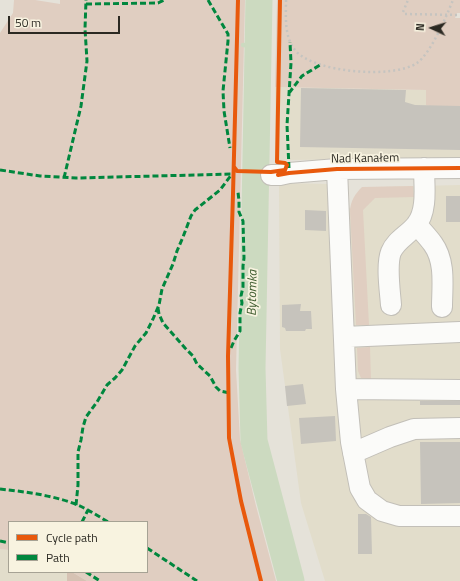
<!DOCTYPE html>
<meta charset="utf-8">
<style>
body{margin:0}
#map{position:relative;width:460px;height:581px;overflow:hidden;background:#e5e2d9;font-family:"Titillium Web",sans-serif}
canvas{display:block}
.legend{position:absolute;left:8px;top:521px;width:140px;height:52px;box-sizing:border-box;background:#f8f3e0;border:1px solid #a6a294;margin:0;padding:5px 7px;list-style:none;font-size:12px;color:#2b2922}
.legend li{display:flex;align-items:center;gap:8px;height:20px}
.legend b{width:20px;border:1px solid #a6a294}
.north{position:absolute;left:412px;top:8px;width:40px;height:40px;-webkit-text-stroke:3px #f8f3e0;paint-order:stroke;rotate:274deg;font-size:11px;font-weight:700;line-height:16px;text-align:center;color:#2b2922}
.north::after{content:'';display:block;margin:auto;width:14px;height:18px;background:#2b2922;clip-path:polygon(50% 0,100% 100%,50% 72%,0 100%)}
.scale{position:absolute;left:8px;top:16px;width:112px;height:18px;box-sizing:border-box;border:2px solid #2b2922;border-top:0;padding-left:5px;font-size:12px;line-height:14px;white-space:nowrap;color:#2b2922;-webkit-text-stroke:3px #f8f3e0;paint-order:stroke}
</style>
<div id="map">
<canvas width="460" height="581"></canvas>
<ul class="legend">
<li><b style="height:5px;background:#e8590c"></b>Cycle path</li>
<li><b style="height:5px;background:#00873e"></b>Path</li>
</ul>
<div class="north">N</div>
<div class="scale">50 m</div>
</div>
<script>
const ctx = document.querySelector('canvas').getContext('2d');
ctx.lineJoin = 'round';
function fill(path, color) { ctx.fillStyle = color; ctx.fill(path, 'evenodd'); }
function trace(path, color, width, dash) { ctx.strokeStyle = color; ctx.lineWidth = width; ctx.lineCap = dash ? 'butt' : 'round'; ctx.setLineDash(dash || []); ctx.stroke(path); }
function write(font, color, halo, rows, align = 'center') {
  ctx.font = font + ' "Titillium Web",sans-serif'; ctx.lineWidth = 3.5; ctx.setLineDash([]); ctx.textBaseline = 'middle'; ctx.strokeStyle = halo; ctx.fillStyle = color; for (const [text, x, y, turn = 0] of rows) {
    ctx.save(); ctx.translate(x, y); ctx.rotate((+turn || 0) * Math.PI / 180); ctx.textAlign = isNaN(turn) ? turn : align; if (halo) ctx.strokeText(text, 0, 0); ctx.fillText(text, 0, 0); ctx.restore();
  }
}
const built = new Path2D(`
 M275,87l152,3 33,23v46l-185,1z
 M279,183l52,1v23l21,1 22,-21 86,-2v396h-135l-24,-78 -21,-154z
 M0,549l9,1v22h58v9h-67z`);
const green = new Path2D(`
 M14,0h21l25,4v-4h185l-9,370 4,69 16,67 20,75h-189l-15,-9h75v-50h-138v28l-9,-1v-516l13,-20z
 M277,0h183v13h-3l-2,5h5v95l-34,-8v-15l-151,-3z
 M413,186l1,11 -39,1 -12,12 6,115h-13l-6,-115c1,-10 5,-16 12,-23z
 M370,347l1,32 -10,-1 -3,-7 -1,-23z`);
const forest = new Path2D(`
 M67,572h5l15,9h-20z`);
const stream = new Path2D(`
 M243,45l15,1`);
const river = new Path2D(`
 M259,0l-7,368 2,73 37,140`);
const building = new Path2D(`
 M301,88l105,2 -1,12 10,3 45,1v44l-160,-3z
 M446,196h14v26h-14z
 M305,210l21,1v20l-21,-1z
 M301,304l-1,7h11l1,18h-6l-1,2h-19l-1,-3 -3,-1v-22z
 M303,384l3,20 -19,2 -2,-20z
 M420,401h40v4h-40z
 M335,416l1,25 -35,3 -2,-26z
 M420,442h40v61l-39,1z
 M358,514h8l5,3 1,37h-14z`);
const path = new Path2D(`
 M286,0c0,16 -2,37 9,50 18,23 99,29 122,13 14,-10 29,-46 36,-63
 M403,12l5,-12
 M405,14l55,1`);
const minor = new Path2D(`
 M337,169l9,220 5,53 9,46 7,12 15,11 17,5h61
 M271,175h9l9,-2 48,-4 123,-1
 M417,225c5,6 11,12 16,19 13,18 9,43 9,63
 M391,305c-1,-14 -5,-40 0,-53 5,-12 17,-17 25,-27 12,-14 8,-40 8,-57
 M344,337l116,-5
 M346,389l114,1
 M353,453l37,-16 24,-8 46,-1`);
const quiet = new Path2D(`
 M208,0l20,34v7l-5,50 1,20 6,37
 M86,4l72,-1 6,-3
 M289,93l13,-17 18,-11
 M289,168l-2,-43 4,-62 -1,-21
 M0,170l40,6 36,2 159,-4
 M64,178l17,-72 6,-45 -2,-32 1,-29
 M158,308l1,6 4,9 22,25 8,8 4,8 13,12 6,11 4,4 10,2
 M231,348l3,-7 6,-10v-18l2,-10 -1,-7 2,-9v-21l1,-8 -1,-37 -4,-9v-11l-1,-9
 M0,489c27,3 60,7 84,19 8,4 16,9 24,14
 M76,505l2,-20v-33l3,-12 2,-13 3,-10 11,-15 10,-17 8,-7 7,-8 13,-24 11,-13 7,-14 6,-14 3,-16 11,-25 4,-13 6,-14 8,-21 4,-6 25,-20 12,-16
 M82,522l6,-12
 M0,541l9,2
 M147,548l50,33
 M86,572l14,9`);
const cycleway = new Path2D(`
 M238,0l-5,194 -5,162 1,82 12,63 20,80
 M234,167l3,4 34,1 14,-2 2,-5 -2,-2 -8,-1 3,-162
 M278,175l11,-2 48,-4 123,-1`);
const streetNames = [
 ["Nad Kanałem",365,159,-1]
];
const waterNames = [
 ["Bytomka",253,293,-89]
];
fill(built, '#e2ddcb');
fill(green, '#e0cec1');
fill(forest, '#d6c2b3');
trace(stream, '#ccdac0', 4.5);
trace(river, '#ccdac0', 27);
fill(building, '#c6c3bc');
trace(minor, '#c2bfb8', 22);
trace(path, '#c5c4c0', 2.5, [2, 3]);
trace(minor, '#fbfbf9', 20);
trace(quiet, '#00873e', 3, [6, 3]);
trace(cycleway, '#e8590c', 4);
write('12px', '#2b2922', '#f8f3e0', streetNames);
write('italic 13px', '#3f5c2f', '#f8f3e0', waterNames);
</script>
